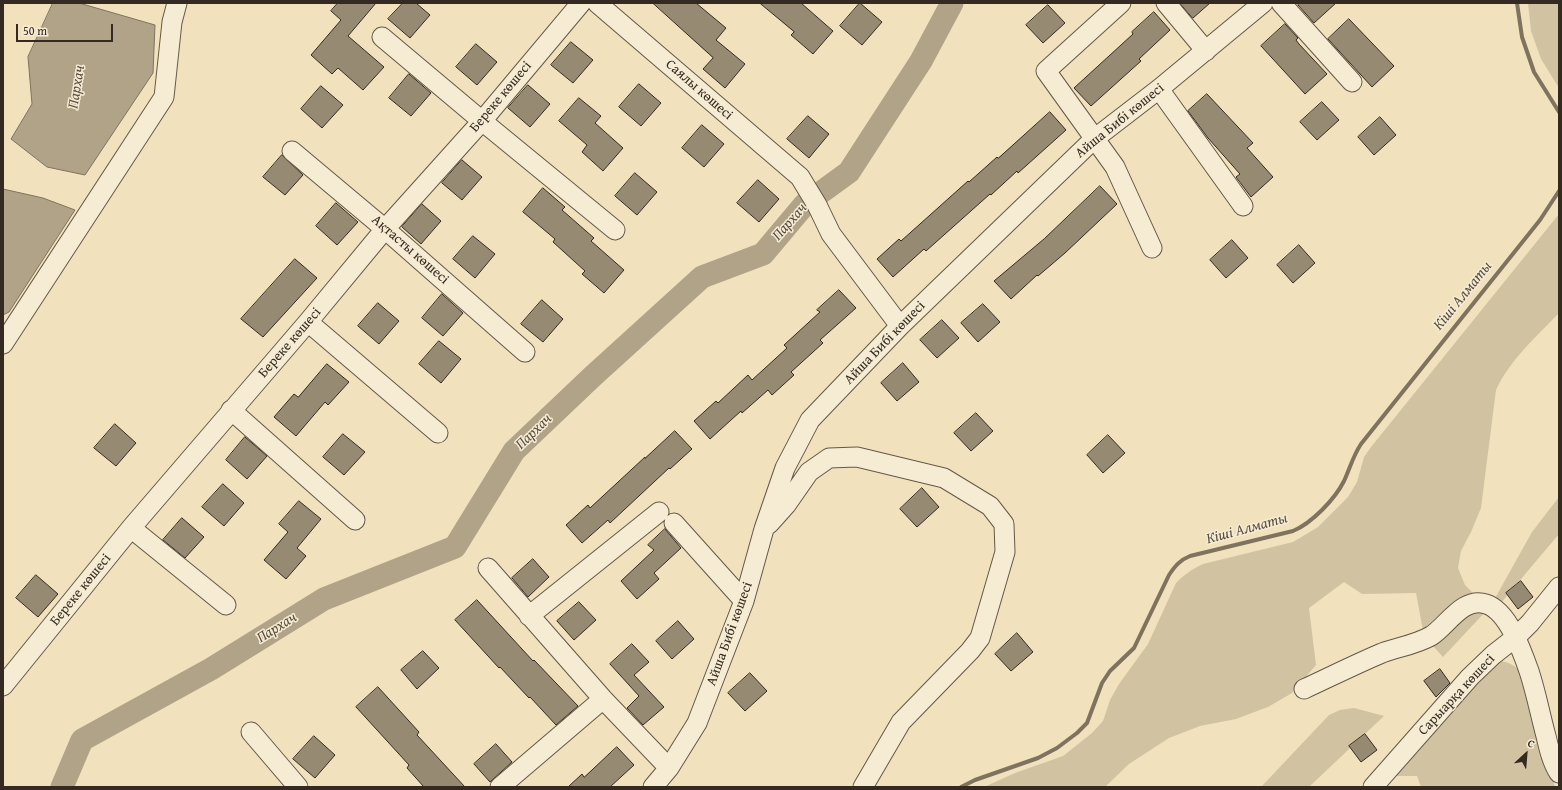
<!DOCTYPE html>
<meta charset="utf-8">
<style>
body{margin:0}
#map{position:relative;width:1562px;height:790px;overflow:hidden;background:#f1e2bd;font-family:"Gentium Book Plus",serif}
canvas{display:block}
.frame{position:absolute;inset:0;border:4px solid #342a21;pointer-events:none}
.north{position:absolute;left:1506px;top:734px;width:40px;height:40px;-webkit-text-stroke:3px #f6ecd4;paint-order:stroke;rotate:26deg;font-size:11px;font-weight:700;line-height:16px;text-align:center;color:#342a21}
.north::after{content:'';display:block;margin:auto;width:14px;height:18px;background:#342a21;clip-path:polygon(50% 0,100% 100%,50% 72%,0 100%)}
.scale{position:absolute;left:16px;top:24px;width:97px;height:18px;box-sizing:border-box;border:2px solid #342a21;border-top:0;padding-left:5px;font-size:12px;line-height:14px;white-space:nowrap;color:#342a21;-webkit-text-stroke:3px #f6ecd4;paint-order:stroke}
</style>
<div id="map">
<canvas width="1562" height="790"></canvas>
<div class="frame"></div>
<div class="north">С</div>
<div class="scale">50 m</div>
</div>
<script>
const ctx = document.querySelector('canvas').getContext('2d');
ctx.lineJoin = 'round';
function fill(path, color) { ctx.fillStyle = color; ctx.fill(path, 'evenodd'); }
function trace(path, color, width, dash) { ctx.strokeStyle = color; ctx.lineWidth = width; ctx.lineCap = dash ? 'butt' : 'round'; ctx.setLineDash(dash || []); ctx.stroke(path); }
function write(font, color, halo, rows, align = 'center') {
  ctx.font = font + ' "Gentium Book Plus",serif'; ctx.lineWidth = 3; ctx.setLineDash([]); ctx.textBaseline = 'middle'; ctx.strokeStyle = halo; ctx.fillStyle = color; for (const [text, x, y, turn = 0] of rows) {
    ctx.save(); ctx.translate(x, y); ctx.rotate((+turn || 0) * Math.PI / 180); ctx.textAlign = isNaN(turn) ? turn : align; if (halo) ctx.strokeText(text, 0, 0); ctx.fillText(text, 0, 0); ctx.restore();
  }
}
const green = new Path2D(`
 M1528,3h31v85l-18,-29 -10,-28z
 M1559,214v99c-23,24 -49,47 -63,77l-15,118 -10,24 -10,19 -3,17 7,17 24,24 43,-77 27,-35v37l-59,70 -12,5 -45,48 -19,-21 -8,-43 -54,1 -18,-12 -35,26 7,57 -24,28 -24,14 -32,12 -36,7 -31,12 -40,26 -24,23h-121l31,-14 48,-17 29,-23 11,-12 7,-21 9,-16 29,-40 28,-61c8,-8 16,-14 27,-19l90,-22 25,-15 30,-30 9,-15 7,-25 7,-10z
 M1502,661c11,3 15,6 21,15l32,111h-134l-4,-11h-23l101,-113z
 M1354,708l30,8 -75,71h-48l68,-72 11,-5z`);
const water = new Path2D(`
 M53,3h26l76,22 -2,48 -68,102 -38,-8 -36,-28 21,-35 -4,-47z
 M3,189l40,9 32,12 -66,102 -6,3z`);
const stream = new Path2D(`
 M1517,3l5,34 12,35 25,40
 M961,787l14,-7 63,-22 19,-10 20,-15 10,-10 15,-40 8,-12 24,-23 35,-73c6,-9 11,-15 21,-19l103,-25c19,-8 42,-32 51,-50 6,-13 9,-25 17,-37l179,-224 19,-29`);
const river = new Path2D(`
 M62,787l20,-47 129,-71 113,-70 131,-52 59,-96 79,-75 109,-99 61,-23 42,-50 44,-32 72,-111 31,-58`);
const building = new Path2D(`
 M338,3h38l-28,33 36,31 -21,23 -25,-22 -6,6 -21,-19 30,-35 -10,-9z
 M403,3h13l14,12 -20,23 -22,-19z
 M653,3h43l30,25 -10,12 29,24 -20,24 -22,-19 10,-11z
 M760,3h41l32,28 -20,23 -22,-19 3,-3z
 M860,3l22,19 -20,23 -22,-19z
 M1180,3h30l-17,15z
 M1300,3h36l-22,20 -16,-18z
 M1048,5l17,18 -22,20 -17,-18z
 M1154,12l16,18 -31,29 2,2 -50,45 -17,-18 59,-54 -1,-2z
 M1349,19l45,47 -22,21 -44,-48z
 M1285,24l13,14 -2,2 3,4 28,30 -22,20 -44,-48z
 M571,42l22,18 -20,23 -22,-18z
 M476,44l21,18 -20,23 -21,-18z
 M409,74l22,19 -20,23 -22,-18z
 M639,84l22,19 -20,23 -22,-19z
 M528,85l22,19 -20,23 -22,-19z
 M321,86l22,19 -21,23 -21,-19z
 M1207,94l46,49 -6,5 26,29 -22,20 -15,-20 4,-3 -32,-36 -20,-27z
 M579,98l22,18 -6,7 28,25 -20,23 -21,-19 5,-7 -28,-24z
 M1322,102l17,18 -22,20 -17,-18z
 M1050,112l16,18 -48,43 -1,-2 -26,24 -1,-1 -64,57 -2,-2 -31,28 -16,-18 22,-20 2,2 67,-60 1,1 28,-25 1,1z
 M808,116l21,18 -20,24 -22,-19z
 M1380,117l16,18 -22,20 -16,-18z
 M702,125l22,19 -20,23 -22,-19z
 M282,155l21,20 -18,20 -22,-18z
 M462,160l20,17 -20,23 -20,-17z
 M635,173l22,19 -20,23 -22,-19z
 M758,180l21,19 -20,23 -22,-19z
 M1100,186l17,18 -52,49 -27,23 -1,-1 -26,24 -17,-18 50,-42z
 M543,188l22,19 -3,3 32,28 -3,3 33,29 -20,23 -22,-19 3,-3 -32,-29 2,-3 -32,-27z
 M336,203l22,19 -21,23 -21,-19z
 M422,204l19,17 -20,23 -19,-17z
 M473,236l22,18 -20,24 -22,-19z
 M1232,240l16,18 -22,20 -16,-18z
 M1299,245l16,18 -22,20 -16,-18z
 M295,259l22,19 -54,59 -22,-18z
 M839,290l17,18 -36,32 3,3 -32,29 3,3 -22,20 -4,-5 -26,23 -1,-2 -31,28 -16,-18 22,-20 2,2 30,-28 4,5 35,-32 -3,-3 36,-33 -3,-2z
 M442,294l21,19 -20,23 -21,-18z
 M542,300l21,19 -20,23 -22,-18z
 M378,303l21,18 -20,23 -21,-18z
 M983,304l17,18 -22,20 -17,-19z
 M942,320l17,18 -22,20 -17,-18z
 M439,341l22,18 -20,24 -22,-19z
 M903,363l16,19 -22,19 -16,-18z
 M327,364l22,18 -21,23 -3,-3 -29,34 -22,-19 20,-23 4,3z
 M976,413l17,18 -22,20 -17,-18z
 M115,424l21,19 -20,23 -22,-18z
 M675,431l17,18 -22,20 -1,-1 -59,55 -2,-3 -26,23 -16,-18 22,-20 2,3 55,-51v1z
 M343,434l22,18 -21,23 -21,-18z
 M1108,435l17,18 -22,20 -16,-18z
 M245,437l22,19 -20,23 -21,-19z
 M223,484l21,19 -20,23 -22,-19z
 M922,488l17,19 -22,20 -17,-18z
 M299,501l22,18 -24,29 9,8 -20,23 -22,-19 24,-28 -9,-8z
 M182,518l22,19 -19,21 -22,-18z
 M665,529l16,19 -27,25 5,6 -22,20 -16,-18 33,-31 -6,-5z
 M533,559l16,18 -21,20 -16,-19z
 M36,575l22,19 -20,23 -22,-19z
 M1521,581l12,16 -15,12 -12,-16z
 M477,600l56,61 1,-1 44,46 -22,19 -26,-28 -1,1 -29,-31 -1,1 -44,-48z
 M579,602l17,18 -22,20 -17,-19z
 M678,621l16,18 -22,20 -16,-18z
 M1017,633l16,19 -22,19 -16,-17z
 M632,644l17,18 -15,13 30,32 -21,18 -16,-17 12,-12 -29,-32z
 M423,651l16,17 -22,21 -16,-19z
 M1440,669l10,14 -14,14 -12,-16z
 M750,673l17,18 -22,20 -17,-18z
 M378,687l41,45 -2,3 48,52h-41l-17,-19 2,-3 -53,-58z
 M1365,734l12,16 -16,12 -12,-16z
 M314,736l21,19 -20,23 -22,-19z
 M496,744l16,18 -22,20 -16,-18z
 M617,747l17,18 -24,22h-42l14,-13 2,3z`);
const minor = new Path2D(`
 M597,3l203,174 17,28 14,29 69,92
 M1121,3l-75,68 69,96 37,81
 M1166,3l40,48
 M1281,3l71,79
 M382,37l100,84 133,109
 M1159,89l84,117
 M292,151l93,78 140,123
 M308,322l130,111
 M3,344l161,-247 8,-75 5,-19
 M231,410l124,110
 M674,523l70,78
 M769,524l17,-19 23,-33 20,-14 28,-1 87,21 46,28 14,18 1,28 -25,86 -10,13 -69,71 -38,65
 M131,528l95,77
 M488,568l115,131 66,69
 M529,616l130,-104
 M3,686l128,-158 177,-206 77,-93 97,-108 99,-118
 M1304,689c26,-12 52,-25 78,-36 16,-6 33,-8 49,-17 16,-10 32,-40 55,-32 22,7 36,47 43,67 7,21 11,43 17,65 3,13 6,26 13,37
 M251,732l47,55
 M500,787l103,-88
 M653,787l16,-19 28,-45 47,-122 20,-72 21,-61 25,-48 90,-94 194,-187 65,-50 104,-86
 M1373,787l97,-110 23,-22 23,-18 14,-14 29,-36`);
const streetNames = [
 ["Саялы көшесі",699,90,41],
 ["Береке көшесі",501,97,-50],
 ["Айша Бибі көшесі",1120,121,-39],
 ["Ақтасты көшесі",410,250,41],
 ["Береке көшесі",290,343,-49],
 ["Айша Бибі көшесі",885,343,-46],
 ["Береке көшесі",81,590,-51],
 ["Айша Бибі көшесі",730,634,-70],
 ["Сарыарқа көшесі",1457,695,-47]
];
const waterNames = [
 ["Пархач",77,87,-81],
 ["Пархач",790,222,-49],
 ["Кіші Алматы",1463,296,-51],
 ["Пархач",534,432,-44],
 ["Кіші Алматы",1247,529,-15],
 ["Пархач",277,628,-32]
];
fill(green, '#d1c3a2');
fill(water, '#b1a388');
trace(water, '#7f735f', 1);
trace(stream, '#7f735f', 4);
trace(river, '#b1a388', 23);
fill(building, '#968a72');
trace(building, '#342a21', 1);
trace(minor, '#635848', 21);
trace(minor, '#f6ecd4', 19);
write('14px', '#342a21', '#f6ecd4', streetNames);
write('italic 15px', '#5a4e40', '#f6ecd4', waterNames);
</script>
